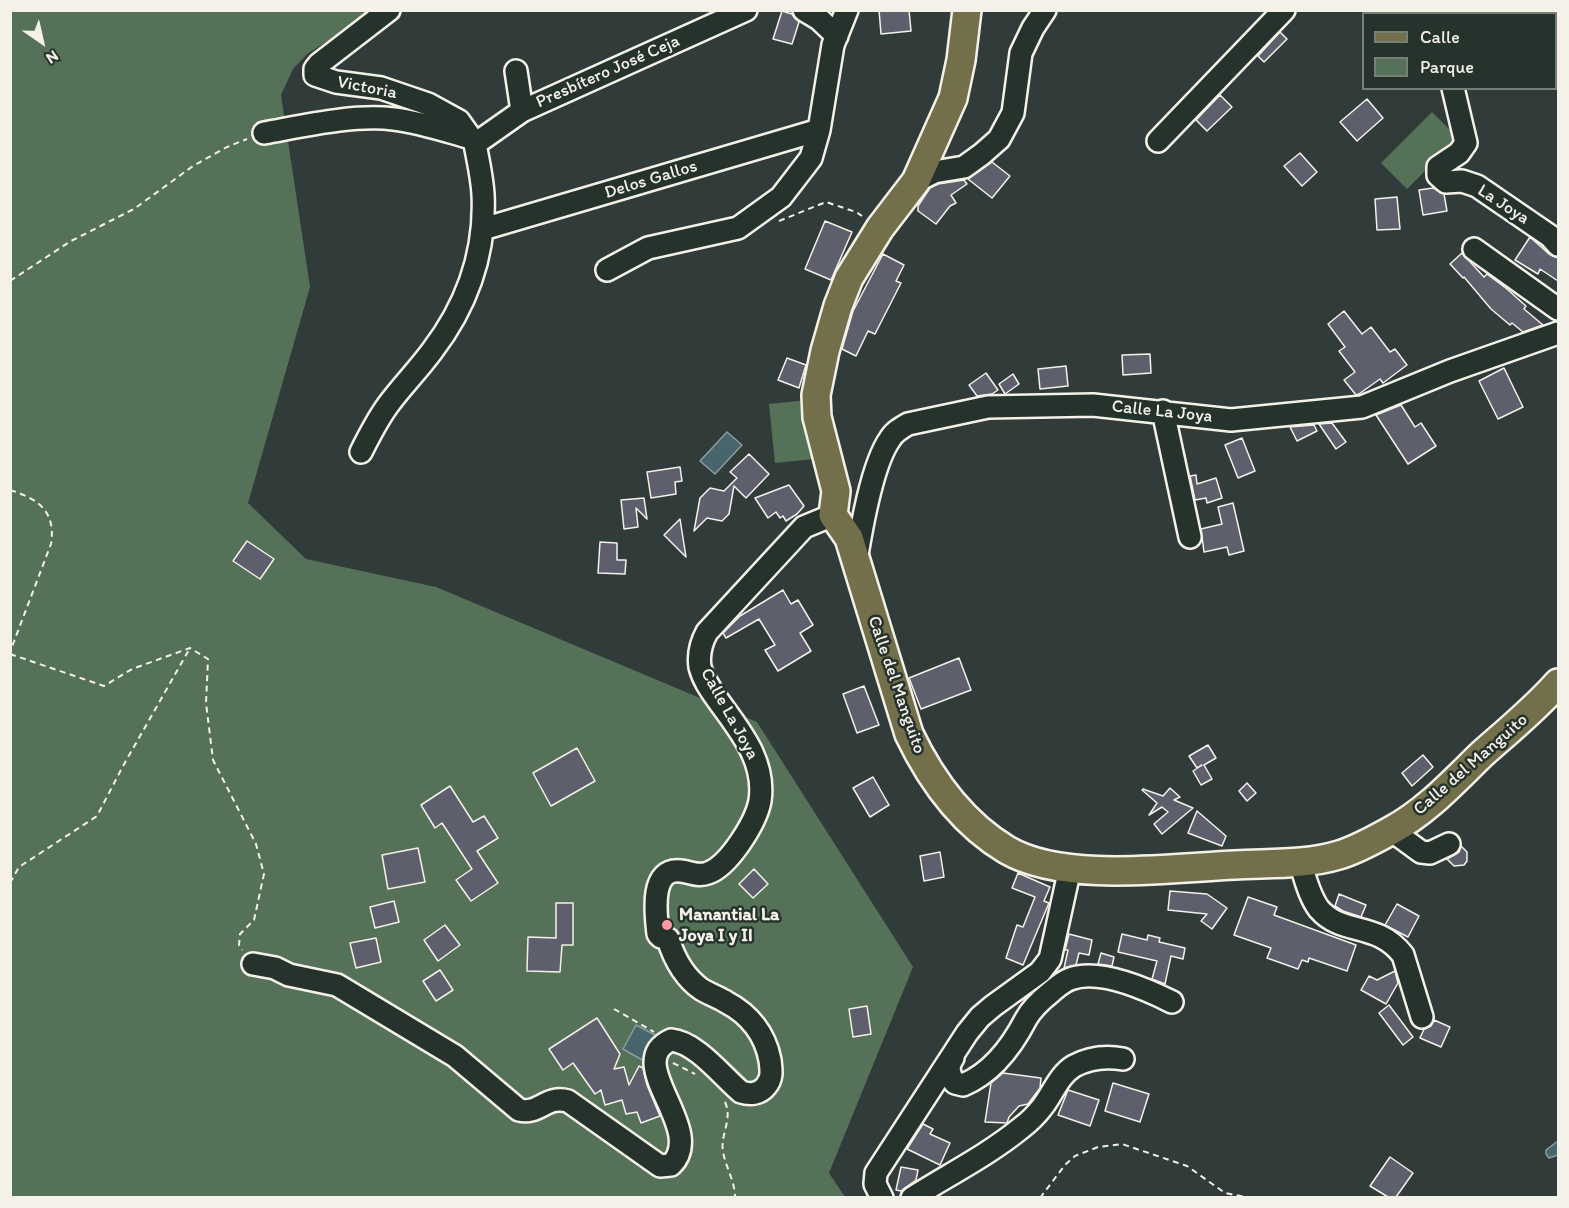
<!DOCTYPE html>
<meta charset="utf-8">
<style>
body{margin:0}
#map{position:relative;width:1569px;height:1208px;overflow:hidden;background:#313c3a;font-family:Itim,sans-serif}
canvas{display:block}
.frame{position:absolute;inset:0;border:12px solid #f4f1e8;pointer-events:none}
.legend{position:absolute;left:1362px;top:12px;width:195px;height:78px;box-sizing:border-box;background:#26332d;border:2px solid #787f78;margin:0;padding:8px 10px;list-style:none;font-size:18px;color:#f4f1e8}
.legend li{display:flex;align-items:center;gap:12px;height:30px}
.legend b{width:30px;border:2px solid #787f78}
.north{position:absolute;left:12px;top:12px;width:60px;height:60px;-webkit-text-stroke:4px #26332d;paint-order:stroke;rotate:146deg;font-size:16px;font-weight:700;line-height:24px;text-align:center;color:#f4f1e8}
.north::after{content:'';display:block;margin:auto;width:21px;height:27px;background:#f4f1e8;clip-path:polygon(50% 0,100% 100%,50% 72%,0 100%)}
</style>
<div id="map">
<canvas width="1569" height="1208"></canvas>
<div class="frame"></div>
<ul class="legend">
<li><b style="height:8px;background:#726f4a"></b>Calle</li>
<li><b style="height:16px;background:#557259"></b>Parque</li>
</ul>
<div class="north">N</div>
</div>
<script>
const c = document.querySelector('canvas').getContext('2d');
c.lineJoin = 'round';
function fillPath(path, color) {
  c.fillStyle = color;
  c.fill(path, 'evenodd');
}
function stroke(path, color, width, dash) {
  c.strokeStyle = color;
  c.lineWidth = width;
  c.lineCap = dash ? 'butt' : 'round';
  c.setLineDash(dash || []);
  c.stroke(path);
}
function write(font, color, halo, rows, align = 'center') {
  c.font = font + ' Itim,sans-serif';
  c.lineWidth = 5;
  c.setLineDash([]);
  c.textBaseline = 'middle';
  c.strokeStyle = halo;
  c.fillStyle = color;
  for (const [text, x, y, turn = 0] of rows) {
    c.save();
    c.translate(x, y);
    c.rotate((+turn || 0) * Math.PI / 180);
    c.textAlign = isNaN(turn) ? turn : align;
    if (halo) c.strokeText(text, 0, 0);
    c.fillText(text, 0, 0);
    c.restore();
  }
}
fillPath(new Path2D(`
 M10 11H375L307 54 293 69 281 95 310 287 248 503 306 559 436 587 757 722 913 967 829 1173 845 1197H11Z
 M1432 112 1458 138 1407 189 1381 163Z
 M808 400 814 459 775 463 769 404Z`), '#557259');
const water = new Path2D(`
 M727 432 742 445 715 474 700 461Z
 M636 1025 657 1036 644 1061 623 1049Z
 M1558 1141V1155L1549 1158 1546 1154V1150Z`);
fillPath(water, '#48656e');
stroke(water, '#8d9d9f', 1.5);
const building = new Path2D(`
 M879 10H909L911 31 881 34Z
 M782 11 792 14 799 22 792 44 773 39Z
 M1280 32 1287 39 1264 62 1258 56Z
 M1220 95 1232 107 1207 131 1196 120Z
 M1367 99 1383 118 1357 141 1340 122Z
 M1300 153 1317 172 1302 186 1284 166Z
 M992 162 1010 176 992 198 968 179Z
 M964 180 967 184 951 195 956 203 950 206 936 224 918 211V206L930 188 938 184Z
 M1433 188 1444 194 1447 211 1423 215 1419 190Z
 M1397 197 1400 229 1377 230 1375 199Z
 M825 221 852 232 831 280 805 269Z
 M1530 237 1549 254 1558 258V281L1540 269 1538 274 1515 260Z
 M1462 253 1484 277 1487 274 1507 289 1526 306 1524 309 1543 325 1523 332 1512 323 1510 325 1491 309 1464 277 1463 278 1450 264Z
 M883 254 904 265 896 281 901 283 875 334 868 331 856 356 842 349 853 311Z
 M1344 311 1362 334 1371 327 1390 352 1395 349 1407 365 1383 383 1380 379 1359 394 1356 395 1344 380 1355 372 1339 351 1345 347 1328 324Z
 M1150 354 1151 373 1123 375 1122 355Z
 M787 358 806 365 799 388 778 380Z
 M1066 366 1068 386 1040 389 1038 369Z
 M1504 368 1523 407 1498 419 1479 381Z
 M986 373 998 390 992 394 977 396 969 385Z
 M1013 374 1019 384 1005 394 999 384Z
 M1401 405 1415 427 1421 423 1436 446 1408 464 1376 415Z
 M1332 423 1346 442 1336 449 1319 424Z
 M1314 425 1317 431 1297 441 1290 427Z
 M1242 438 1255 471 1238 478 1225 445Z
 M749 454 769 474 746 498 734 486 729 514 722 521 707 518 694 531 700 498 710 488 724 491 737 478 730 472Z
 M680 467 682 481 675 482 676 494 651 498 647 472Z
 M1196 475 1197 484 1216 478 1222 498 1207 503 1206 498 1195 500 1190 476Z
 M789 485 804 506 797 514 786 521 783 516 780 518 776 512 768 518 755 498Z
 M644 498 647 519 636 508 638 527 624 529 621 500Z
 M1233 503 1244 551 1229 555 1227 547 1204 552 1201 529 1222 524 1218 507Z
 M680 519 686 557 664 535Z
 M247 541 274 559 260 579 233 561Z
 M600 542 617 543V560H626L625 574 598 573Z
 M783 590 791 604 798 600 813 625 800 633 811 651 778 671 765 650 775 645 759 619 726 638 723 633 740 616Z
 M959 658 971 690 921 709 909 678Z
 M864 686 879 725 857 733 843 694Z
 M1208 745 1216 758 1204 765 1212 779 1201 785 1193 771 1202 765 1197 768 1189 756Z
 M577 748 595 781 551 806 533 773Z
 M1423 755 1433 767 1412 786 1402 773Z
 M873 777 889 805 870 817 853 788Z
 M1247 783 1256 793 1247 801 1239 791Z
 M450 786 473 822 484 816 498 838 477 851 498 883 471 901 456 880 472 869 442 823 435 828 421 805Z
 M1170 788 1180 797 1174 800 1193 808 1162 834 1154 824 1168 812 1162 807 1149 815 1157 803 1142 790 1143 789 1163 796Z
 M1197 811 1226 836 1222 846 1188 833Z
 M1461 846 1467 852V861L1464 865 1454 866 1447 859 1459 852Z
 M418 848 425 882 388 889 382 855Z
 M940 852 944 877 924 881 920 856Z
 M754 869 768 884 753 898 739 884Z
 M1018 873 1050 887 1044 901 1049 903 1023 965 1006 958 1017 925 1023 927 1035 897 1012 888Z
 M1170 891 1207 894 1227 908 1212 929 1201 921 1207 914 1168 910Z
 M1339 894 1366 905 1361 917 1343 911 1335 906Z
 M1248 897 1277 907 1274 915 1356 945 1347 971 1309 958 1308 962 1302 960 1298 969 1267 958 1271 948 1234 935Z
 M394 901 399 922 375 928 370 907Z
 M556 903H573V945H562L560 972 527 971 528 937 556 938Z
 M1397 904 1419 916 1408 937 1385 925Z
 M445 925 460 945 438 961 424 940Z
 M1069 934 1092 940 1089 955 1079 953 1076 965 1064 968 1068 950H1065Z
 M1122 934 1147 940 1148 935 1160 938 1159 942 1185 948 1183 959 1171 956 1165 984 1152 979 1157 961 1118 952Z
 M376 938 381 962 356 968 350 943Z
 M1101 953 1114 957 1112 966 1098 964Z
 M440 970 453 990 436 1001 423 981Z
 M1395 971 1398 983 1386 1004 1361 990 1369 976 1377 980Z
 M1389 1005 1413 1037 1403 1045 1379 1013Z
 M867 1006 871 1034 853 1037 849 1009Z
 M597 1018 620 1054 614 1069 624 1067 629 1085 639 1066 643 1068 647 1085 660 1116 641 1123 637 1112 626 1114 622 1100 605 1105 601 1090 595 1094 573 1063 563 1070 549 1049Z
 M1434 1020 1450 1027 1441 1047 1420 1038 1424 1029 1431 1026Z
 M1003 1073 1041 1078 1040 1088 1028 1104 1019 1106 1009 1117 1007 1123 985 1122 991 1083Z
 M1113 1083 1149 1094 1140 1122 1105 1111Z
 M1068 1090 1099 1100 1090 1126 1058 1115Z
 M923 1124 933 1129 930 1134 950 1143 940 1165 907 1149Z
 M1390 1157 1413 1173 1396 1197H1388L1370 1186Z
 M901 1167 918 1170 916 1180 901 1191 896 1190Z`);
fillPath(building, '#5e5f6c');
stroke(building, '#f4f1e8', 1.5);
const minor = new Path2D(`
 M389 10 319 64 315 69V75L336 82 381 88 428 104 459 121 471 138
 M804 10 819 19 837 36
 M1537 14 1540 10
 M1556 54 1558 57
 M516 71 522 111
 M1453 88 1466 143 1459 153 1438 167V175L1446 182 1462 181 1477 186 1550 236 1558 245
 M264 133C303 126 354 114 394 119 420 122 446 131 471 138L473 141
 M1158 141 1284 10
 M475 144 522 111 746 10
 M916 181 934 172 964 167 982 154 999 139 1013 113 1021 53 1033 28 1045 10
 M483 229 819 130
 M1474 249 1558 309
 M607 270 648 248 738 228 781 197 811 158 819 130 833 45 847 10
 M1163 411 1190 537
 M361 452C369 436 377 420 388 405 402 386 418 370 432 351 467 305 486 253 483 194 482 177 478 160 475 144
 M856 561C861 530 872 464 890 439 894 432 901 428 908 424L988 407 1093 405 1231 420 1362 407 1450 371 1558 333
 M1391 830 1421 852 1430 853 1449 844
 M1300 862C1305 877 1309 896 1319 909 1342 936 1377 921 1403 955L1422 1017
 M253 964 275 968 289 975 337 985 455 1056 519 1110C539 1115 546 1095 568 1101L660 1166 671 1165C708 1129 621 1063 671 1040 696 1042 722 1076 741 1092 750 1095 760 1094 766 1086 773 1078 771 1069 770 1060 765 1034 749 1014 726 1002 718 997 709 994 701 989 684 977 674 958 668 939L661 937 658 934C656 915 649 867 681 871 691 872 698 877 708 873 729 866 756 822 760 801 766 760 739 730 717 699 710 689 703 679 700 667 698 654 701 643 707 632L804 527 833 515
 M953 1058C947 1066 948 1075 955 1083L963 1085C992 1073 1012 1046 1026 1019 1032 1008 1041 1000 1051 992 1057 987 1062 982 1070 979 1099 968 1146 989 1172 1002
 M882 1198 875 1184 876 1173 967 1033 980 1017 993 1006 1040 972 1050 959 1070 868
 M912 1198C948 1175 988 1155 1021 1128 1029 1122 1037 1114 1043 1106 1053 1093 1059 1075 1074 1066 1089 1058 1106 1056 1123 1059`);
const major = new Path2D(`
 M967 10 961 60 953 98 916 181 880 228 849 278 838 306 825 351 816 395 817 417 836 491 833 515 849 538 909 734C931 780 962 823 1007 850 1064 883 1170 868 1235 865 1269 863 1306 865 1339 855 1356 850 1376 839 1392 830 1427 811 1454 781 1482 754 1508 731 1535 709 1558 683`);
stroke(minor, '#f4f1e8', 26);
stroke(major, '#f4f1e8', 32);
stroke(new Path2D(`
 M779 221 826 202 856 212 862 216
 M10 281 71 241 134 209 193 166 227 147 247 139
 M10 490C39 499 56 512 51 544L10 652
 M10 654 104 686 132 669 190 648 208 659 206 703 213 760 256 844 264 874 254 920 240 934 239 945 242 950
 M10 883 19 867 97 816 123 766 190 648
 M614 1009 654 1032
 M673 1063 695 1074
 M725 1102C733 1119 720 1135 723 1152 726 1168 735 1181 735 1198
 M1040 1198 1065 1165 1075 1156 1098 1147 1122 1144 1187 1166 1225 1193 1251 1198`), '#f4f1e8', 2, [6, 4.5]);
stroke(minor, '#26332d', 21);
stroke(major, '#726f4a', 27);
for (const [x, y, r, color] of [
 [667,925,6,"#ff9aa2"]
]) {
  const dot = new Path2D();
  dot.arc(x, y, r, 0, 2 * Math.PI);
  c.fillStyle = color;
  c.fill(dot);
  stroke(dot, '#26332d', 2);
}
write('18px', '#f4f1e8', '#26332d', [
 ["Presbítero José Ceja",608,72,-24],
 ["Victoria",367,88,11],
 ["Delos Gallos",651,180,-17],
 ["La Joya",1503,205,33],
 ["Calle La Joya",1162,412,6],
 ["Calle del Manguito",896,685,71],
 ["Calle La Joya",729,714,61],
 ["Calle del Manguito",1471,765,-41]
]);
write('bold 18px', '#f4f1e8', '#26332d', [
 ["Manantial La",679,915],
 ["Joya I y II",679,936]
], 'left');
</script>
